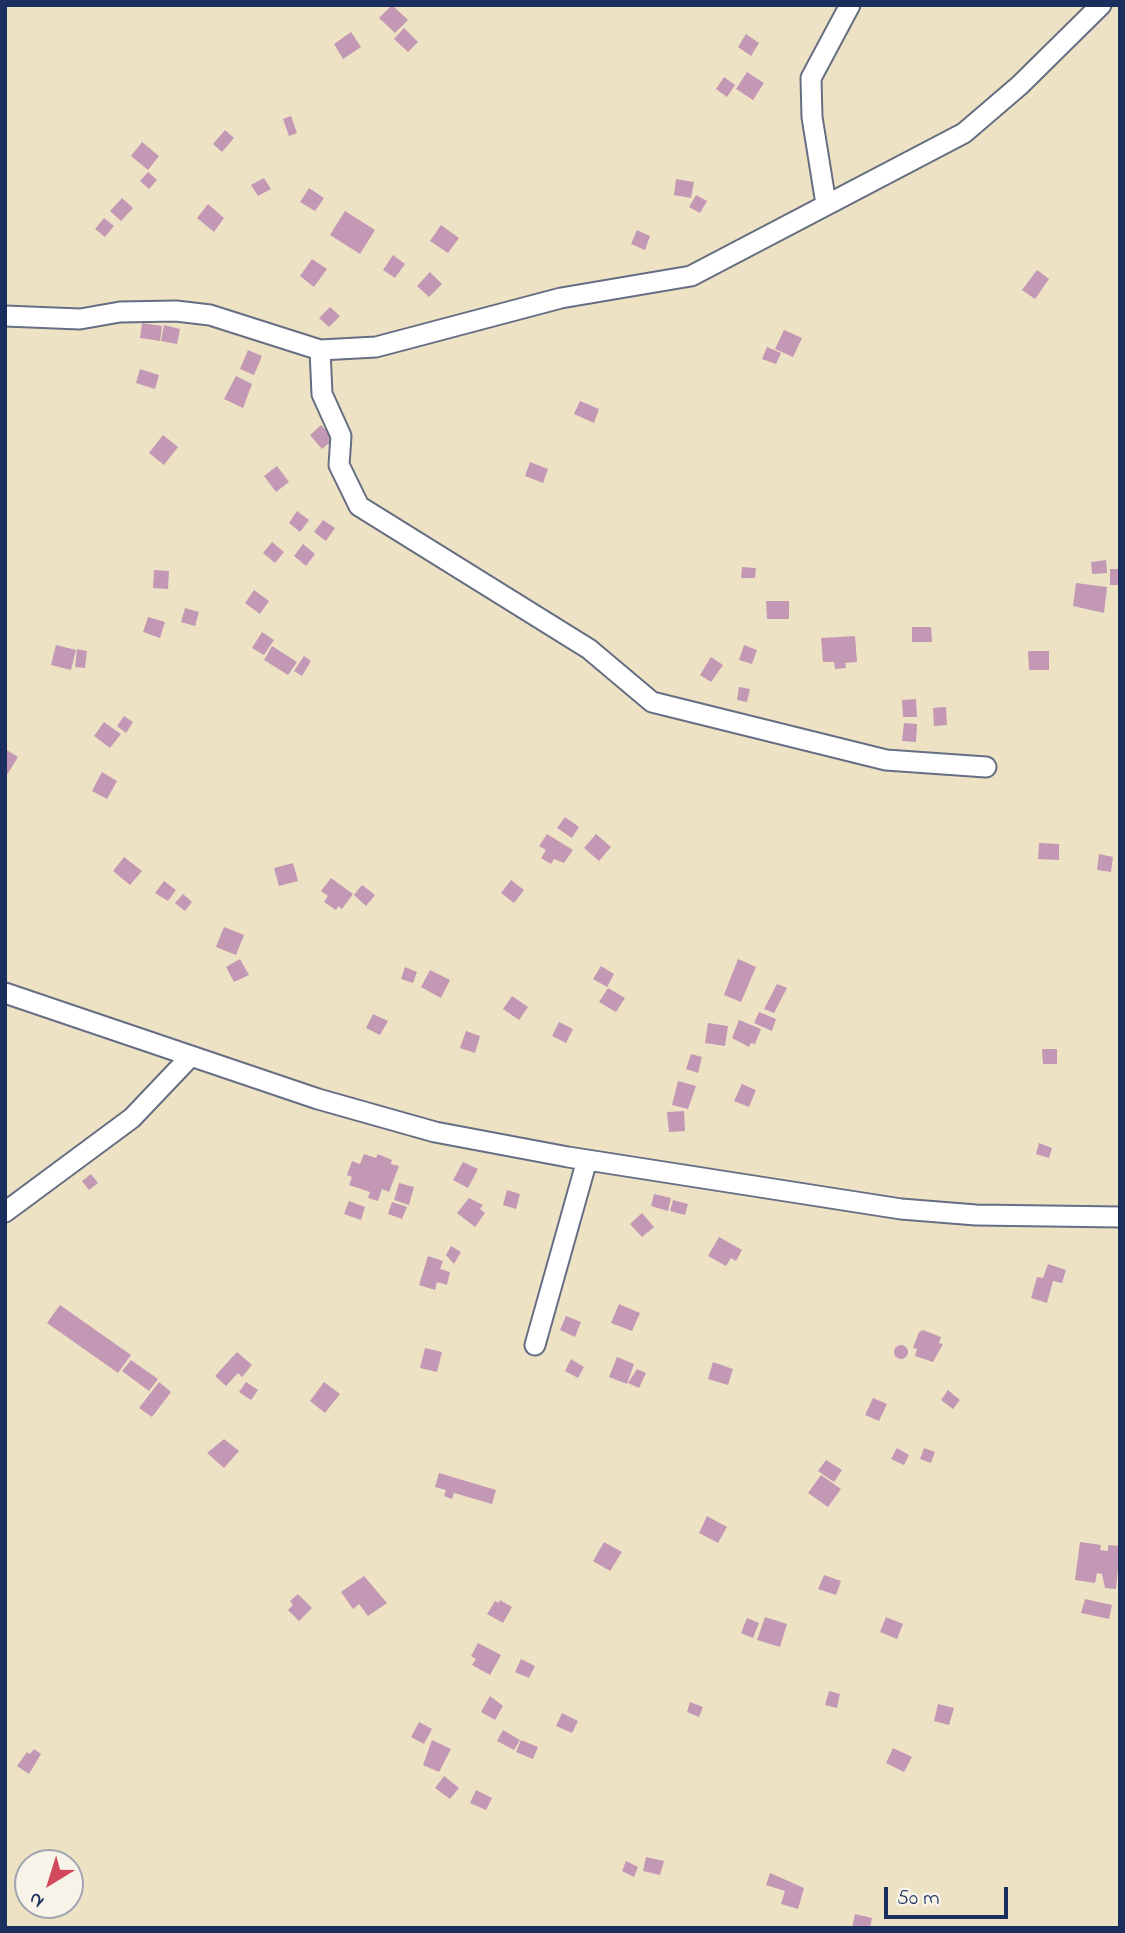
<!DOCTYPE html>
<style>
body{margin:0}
#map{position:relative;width:1125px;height:1933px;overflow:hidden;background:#eee2c4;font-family:"Indie Flower",sans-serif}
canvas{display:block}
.frame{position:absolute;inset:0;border:7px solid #1b2f5e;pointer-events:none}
.north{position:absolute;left:14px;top:1849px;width:70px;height:70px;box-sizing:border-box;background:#f7f3e8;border:2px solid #9fa5b1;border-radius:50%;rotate:218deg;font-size:19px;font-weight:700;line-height:28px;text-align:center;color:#1b2f5e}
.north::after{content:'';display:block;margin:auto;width:24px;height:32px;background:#d1495b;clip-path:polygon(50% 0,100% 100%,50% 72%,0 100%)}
.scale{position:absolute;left:884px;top:1887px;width:124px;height:32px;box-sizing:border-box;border:4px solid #1b2f5e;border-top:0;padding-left:9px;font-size:21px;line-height:24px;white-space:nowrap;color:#1b2f5e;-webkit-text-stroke:5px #f7f3e8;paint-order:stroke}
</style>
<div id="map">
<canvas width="1125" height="1933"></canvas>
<div class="frame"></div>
<div class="north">N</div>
<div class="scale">50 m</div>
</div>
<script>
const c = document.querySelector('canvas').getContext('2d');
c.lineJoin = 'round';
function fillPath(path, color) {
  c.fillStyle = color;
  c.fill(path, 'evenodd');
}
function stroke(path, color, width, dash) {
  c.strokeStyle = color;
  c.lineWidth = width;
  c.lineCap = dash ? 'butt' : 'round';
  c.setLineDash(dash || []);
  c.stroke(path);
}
fillPath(new Path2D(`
 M392 5 408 20 395 33 379 18Z
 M404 28 418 42 408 52 394 39Z
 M351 32 361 47 343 59 334 44Z
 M746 34 759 43 751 56 738 47Z
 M747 72 764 83 753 100 736 89Z
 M724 77 735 85 727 97 716 89Z
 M291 116 297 133 289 136 283 119Z
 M225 130 234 138 222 152 213 144Z
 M142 142 159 156 148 170 131 156Z
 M148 172 157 180 149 189 140 181Z
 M264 178 271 189 258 196 251 185Z
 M676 179 694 182 691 198 674 195Z
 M309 188 324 198 315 211 300 202Z
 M696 195 707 201 700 213 689 207Z
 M122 198 133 208 121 221 110 211Z
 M208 204 224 218 214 232 197 218Z
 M345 211 375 230 360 254 330 235Z
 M104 218 114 226 105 237 95 229Z
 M441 225 459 238 448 253 430 241Z
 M637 230 650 236 645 250 631 244Z
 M393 255 405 264 395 278 383 270Z
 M312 259 327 269 314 287 300 276Z
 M1037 270 1049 279 1035 299 1022 290Z
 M430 272 442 284 429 297 417 286Z
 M330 307 340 316 329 327 319 318Z
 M142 323 162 326 160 341 140 338Z
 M164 325 180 329 177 344 161 341Z
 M784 330 802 338 793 357 775 349Z
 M767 347 781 353 776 364 762 359Z
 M248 350 262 356 254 375 240 369Z
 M140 369 159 375 155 389 136 383Z
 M236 376 252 384 243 408 224 399Z
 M580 401 599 409 594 423 574 414Z
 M321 425 334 439 322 449 310 435Z
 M163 435 178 447 164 465 149 453Z
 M530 462 548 469 543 483 525 476Z
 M277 466 289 482 276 492 264 476Z
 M297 511 309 520 300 532 289 523Z
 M323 520 335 528 326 541 314 532Z
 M272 542 284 552 275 563 263 553Z
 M303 544 315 554 306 566 294 556Z
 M1106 560 1107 573 1092 574 1091 562Z
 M742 567 756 568 755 578H741Z
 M1110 569H1120V585H1110Z
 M154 570 169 571 168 589 153 588Z
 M1076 583 1107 587 1104 613 1073 606Z
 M254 590 269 601 260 614 245 603Z
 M766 601H789V619H767Z
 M185 608 199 612 195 626 181 622Z
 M148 617 165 622 160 638 143 632Z
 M912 627H931L932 642H912Z
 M262 632 274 640 264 655 252 648Z
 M855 636 857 662 845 663 846 668 835 669 834 662H823L821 638Z
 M56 645 76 650 71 670 51 665Z
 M744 645 757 650 752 664 739 660Z
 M272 646 297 662 288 675 264 660Z
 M77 649 87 651 85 668 75 667Z
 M1028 651H1049V670H1029Z
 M304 656 311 661 302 676 294 671Z
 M711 657 723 665 711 682 700 675Z
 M739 687 750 689 747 702 737 700Z
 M916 699 917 717H903L902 700Z
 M946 707 947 725 934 726 933 708Z
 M124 716 133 722 126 733 117 726Z
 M104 722 121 734 110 748 94 736Z
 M904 723 917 724 916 742 902 741Z
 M5 749 18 757 5 778Z
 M102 772 117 781 107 799 92 791Z
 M565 817 579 827 572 838 557 828Z
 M547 834 573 850 564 863 554 859 551 864 541 858 546 850 539 846Z
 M596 834 611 847 599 861 584 848Z
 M1039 843 1059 844V860L1038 859Z
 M1099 854 1113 857 1111 872 1097 870Z
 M124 857 142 871 130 885 113 871Z
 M293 863 298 881 279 886 274 868Z
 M331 878 353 894 342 909 338 906 336 910 324 902 328 896 321 891Z
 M511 880 524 890 514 903 501 893Z
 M164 881 176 890 168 901 155 893Z
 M362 885 375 895 366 906 354 895Z
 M183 894 192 902 185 911 175 903Z
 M224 927 244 935 236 955 216 947Z
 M240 959 249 975 234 982 226 967Z
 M738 959 756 967 741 1002 724 995Z
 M601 966 614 974 607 987 593 979Z
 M405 967 417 972 413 983 401 979Z
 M430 970 450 980 441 998 421 987Z
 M777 984 787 988 774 1013 764 1009Z
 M608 988 625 998 616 1012 599 1002Z
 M512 996 528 1007 519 1020 503 1009Z
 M759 1012 776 1019 772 1031 754 1023Z
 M373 1014 388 1021 380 1035 366 1028Z
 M739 1020 761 1029 755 1044 751 1043 749 1047 732 1038Z
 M559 1022 573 1029 566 1043 552 1036Z
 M708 1023 728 1026 725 1046 705 1043Z
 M466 1031 480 1036 475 1053 460 1048Z
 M1042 1049H1057V1064H1043Z
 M691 1054 702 1057 698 1073 686 1069Z
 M678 1081 696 1086 688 1109 672 1105Z
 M742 1084 756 1090 749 1107 734 1101Z
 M684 1111 685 1131 669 1132 667 1112Z
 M1039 1143 1052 1148 1049 1158 1036 1154Z
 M364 1154 376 1158 378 1154 392 1160 391 1164 399 1166 389 1192 382 1189 378 1201 368 1198 370 1192 349 1185 352 1177 347 1175 352 1161 360 1164Z
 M463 1162 478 1169 468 1188 453 1180Z
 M91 1174 98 1183 89 1190 82 1181Z
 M399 1183 414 1187 409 1205 394 1200Z
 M507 1190 520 1194 516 1209 503 1205Z
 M654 1194 671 1198 668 1211 651 1206Z
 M469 1198 483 1205 480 1209 485 1213 475 1227 457 1213Z
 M673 1200 688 1204 685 1215 670 1211Z
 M349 1201 365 1207 361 1220 344 1214Z
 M392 1202 407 1207 402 1219 388 1214Z
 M642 1213 654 1227 642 1237 630 1224Z
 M719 1237 742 1250 736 1261 731 1258 726 1266 708 1256Z
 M451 1246 461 1252 454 1264 446 1255Z
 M428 1256 443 1261 440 1269 450 1272 447 1285 437 1282 435 1290 419 1285Z
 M1048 1264 1066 1270 1062 1283 1053 1281 1047 1303 1031 1298 1037 1277 1043 1278Z
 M619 1304 640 1313 632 1331 611 1323Z
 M60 1305 131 1355 118 1373 47 1323Z
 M566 1316 581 1322 575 1337 560 1330Z
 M923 1330 941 1337 939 1343 943 1344 933 1362 915 1356 917 1349 913 1348 919 1332Z
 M894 1352a7 7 0 1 1 14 0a7 7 0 1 1-14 0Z
 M425 1348 442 1352 437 1372 420 1368Z
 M237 1352 252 1365 242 1377 238 1373 226 1386 215 1376Z
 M617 1357 634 1364 627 1384 609 1377Z
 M571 1359 584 1367 578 1378 565 1371Z
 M131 1360 158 1379 149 1391 122 1371Z
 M713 1362 733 1369 728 1385 708 1379Z
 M637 1369 646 1373 639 1388 628 1383Z
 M159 1382 171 1392 152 1417 139 1408Z
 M246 1382 258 1390 251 1400 239 1392Z
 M324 1382 340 1394 325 1413 310 1401Z
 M948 1390 960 1400 953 1409 941 1400Z
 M873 1398 887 1404 879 1421 865 1415Z
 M224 1439 239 1451 224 1468 207 1453Z
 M897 1448 909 1455 904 1465 891 1459Z
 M924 1448 935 1452 931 1463 920 1459Z
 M826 1460 842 1470 834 1482 818 1471Z
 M439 1473 496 1490 492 1504 454 1493 452 1499 444 1496 446 1490 435 1487Z
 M821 1475 841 1489 828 1507 808 1493Z
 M707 1516 727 1527 718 1543 699 1533Z
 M604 1542 622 1552 610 1571 593 1561Z
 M1080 1542 1101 1545 1100 1550 1108 1551V1545L1120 1546 1116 1589 1105 1588 1102 1574 1097 1573 1095 1583 1075 1580Z
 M824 1575 841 1581 836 1595 818 1589Z
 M364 1576 387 1603 368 1616 359 1604 353 1609 341 1592Z
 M298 1594 312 1608 299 1621 288 1610 293 1605 290 1601Z
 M1085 1599 1112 1605 1109 1619 1081 1613Z
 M500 1600 512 1607 503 1623 487 1614 495 1601 499 1603Z
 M765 1617 787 1624 780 1647 757 1640Z
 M886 1617 903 1624 897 1639 880 1632Z
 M747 1618 759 1623 753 1638 741 1633Z
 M478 1643 501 1655 490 1675 472 1665 476 1659 471 1656Z
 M521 1659 535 1666 529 1678 515 1672Z
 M829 1691 840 1694 837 1708 825 1705Z
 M490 1696 503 1706 495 1720 481 1712Z
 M690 1702 703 1707 699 1717 687 1712Z
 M938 1704 954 1708 949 1725 934 1721Z
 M562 1713 578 1721 572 1733 556 1726Z
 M419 1722 432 1729 424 1744 411 1737Z
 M503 1730 520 1740 514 1750 497 1741Z
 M432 1740 451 1749 439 1772 423 1765Z
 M521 1740 538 1747 533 1759 516 1752Z
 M893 1748 912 1757 904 1772 886 1763Z
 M34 1749 41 1754 29 1774 17 1766 27 1752 30 1754Z
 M444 1776 459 1788 450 1799 435 1788Z
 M476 1790 492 1798 486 1810 470 1803Z
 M646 1857 664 1861 660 1875 643 1871Z
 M626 1861 638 1867 634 1877 622 1871Z
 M770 1873 804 1888 798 1909 781 1904 785 1891 766 1885Z
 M855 1914 872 1918 870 1928H852Z`), '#c398b4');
const minor = new Path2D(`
 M826 204 812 117 811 78 850 5
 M5 316 80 319 120 312 176 311 210 315 320 350 376 347 561 298 691 276 964 133 1020 85 1101 5
 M320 350 322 394 341 436 339 465 359 506 589 649 652 702 886 760 986 767
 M5 993 318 1099 435 1132 568 1157 901 1209 976 1215 1120 1217
 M5 1212 132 1118 191 1056
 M535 1345 587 1160`);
stroke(minor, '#656e82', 23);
stroke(minor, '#fff', 19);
</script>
